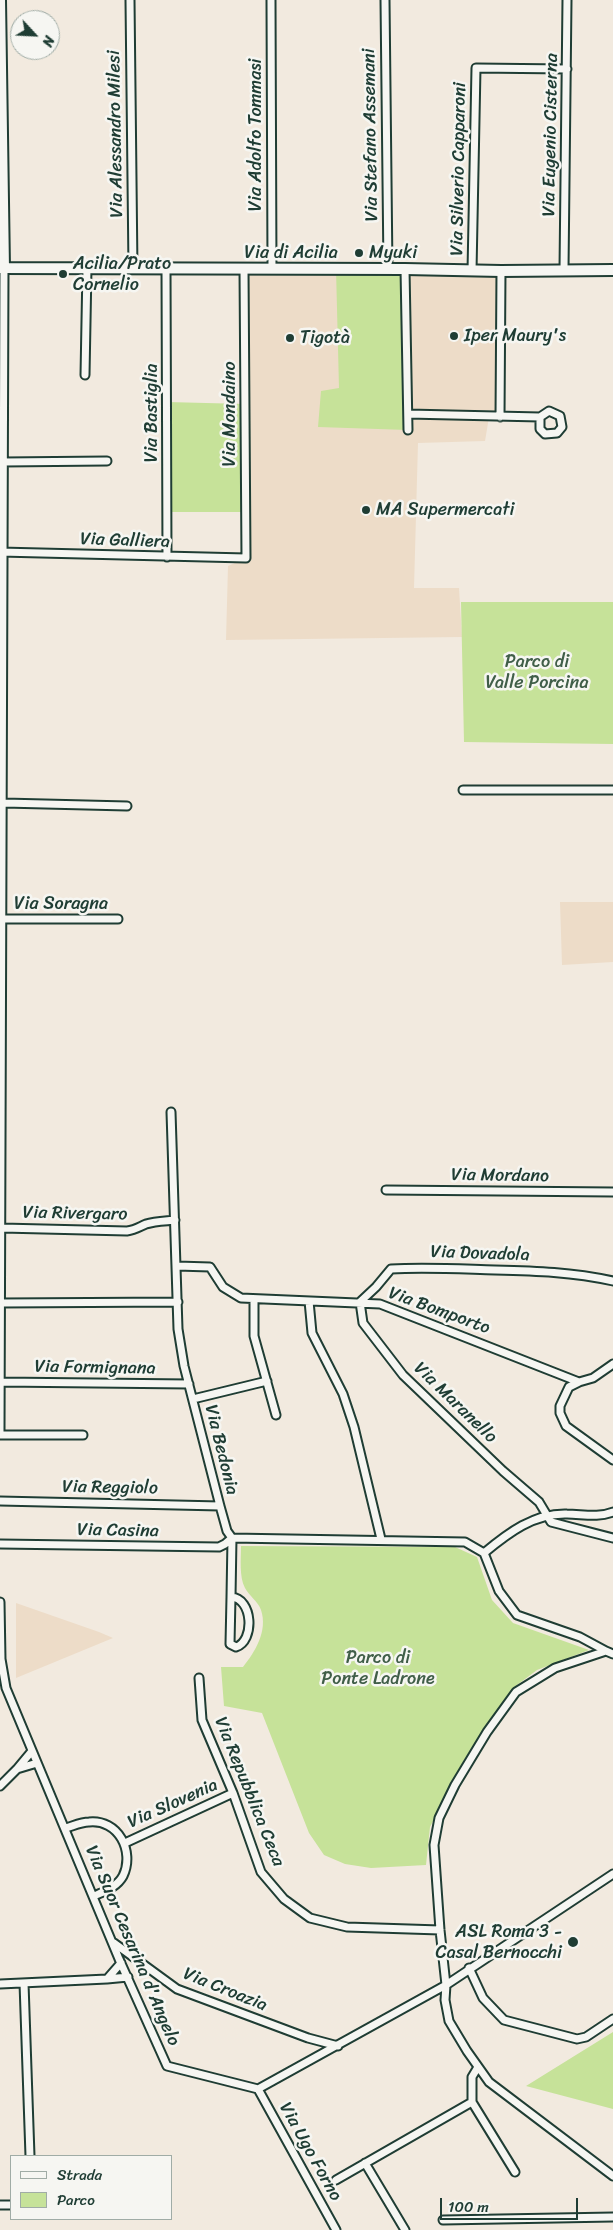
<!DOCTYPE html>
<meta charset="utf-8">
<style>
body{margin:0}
#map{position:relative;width:613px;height:2230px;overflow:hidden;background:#f2eadf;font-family:Sriracha,sans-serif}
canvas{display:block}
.legend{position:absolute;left:10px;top:2155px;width:162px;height:65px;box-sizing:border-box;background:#f6f6f2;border:1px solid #a0aca6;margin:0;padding:6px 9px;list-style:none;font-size:15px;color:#1f3d34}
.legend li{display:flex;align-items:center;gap:10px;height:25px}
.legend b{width:25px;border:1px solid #a0aca6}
.north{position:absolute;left:10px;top:10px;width:50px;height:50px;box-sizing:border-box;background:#f6f6f2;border:1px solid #a0aca6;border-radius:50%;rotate:115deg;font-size:14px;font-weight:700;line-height:20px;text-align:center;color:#1f3d34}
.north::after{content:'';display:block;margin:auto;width:18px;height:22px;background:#1f3d34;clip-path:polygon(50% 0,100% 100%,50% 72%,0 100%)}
.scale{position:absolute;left:440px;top:2198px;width:138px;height:22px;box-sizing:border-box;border:2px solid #1f3d34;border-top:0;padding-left:6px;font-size:15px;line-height:18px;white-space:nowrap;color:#1f3d34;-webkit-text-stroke:4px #f6f6f2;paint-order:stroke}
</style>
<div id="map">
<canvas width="613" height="2230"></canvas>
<ul class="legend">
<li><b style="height:6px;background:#f6f6f2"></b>Strada</li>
<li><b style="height:14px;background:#c6e299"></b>Parco</li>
</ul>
<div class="north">N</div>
<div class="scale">100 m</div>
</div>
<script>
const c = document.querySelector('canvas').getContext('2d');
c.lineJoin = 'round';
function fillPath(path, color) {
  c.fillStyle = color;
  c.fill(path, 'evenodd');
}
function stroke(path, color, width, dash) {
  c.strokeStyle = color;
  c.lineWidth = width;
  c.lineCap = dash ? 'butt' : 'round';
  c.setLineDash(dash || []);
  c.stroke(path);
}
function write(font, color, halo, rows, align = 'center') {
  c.font = font + ' Sriracha,sans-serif';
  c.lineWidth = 5;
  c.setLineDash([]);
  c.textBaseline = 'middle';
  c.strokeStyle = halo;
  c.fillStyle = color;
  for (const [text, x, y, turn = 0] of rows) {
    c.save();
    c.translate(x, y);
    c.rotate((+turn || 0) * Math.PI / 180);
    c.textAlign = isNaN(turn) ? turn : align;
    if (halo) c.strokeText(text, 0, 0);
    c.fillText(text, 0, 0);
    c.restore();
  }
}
fillPath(new Path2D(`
 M244 269 501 271 500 417H489L485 441 418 443 414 588H459L462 637 226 640 228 566 246 558Z
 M560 902H613V962L562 965Z
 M16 1603 99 1632 113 1638 16 1678Z`), '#eddcc8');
fillPath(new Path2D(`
 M405 267 408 430 318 427 321 391 339 388 336 269Z
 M167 402 245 404V512H167Z
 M461 602H613V744L464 742Z
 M241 1546 455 1547 477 1557 492 1600 513 1623 589 1650 537 1670 513 1688 464 1760 430 1827 426 1865 371 1868 345 1864 324 1855 309 1833 262 1713 224 1706 221 1667H243C255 1652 268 1631 261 1610 258 1601 249 1596 245 1588 239 1577 241 1558 241 1546Z
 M613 2032V2109L526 2086Z`), '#c6e299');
const street = new Path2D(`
 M130 0 133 269
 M271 0 272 269
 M385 0 388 269
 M166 269 167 557
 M405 269 408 430
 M564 269 567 0
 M472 271 476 68 567 69
 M85 375 87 268
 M408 414 540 417 549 411 560 416 562 427 557 433 545 434 540 429V417
 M500 417 501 271
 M3 462 107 461
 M0 552 246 558 244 269
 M463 790H613
 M4 803 127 806
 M3 919H118
 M171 1112 178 1329 184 1366 220 1506 227 1531 232 1538 465 1542 484 1553
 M386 1190 613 1192
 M2 1228 127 1231C135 1230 139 1227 146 1224 155 1221 166 1221 175 1220
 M177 1266 210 1267 223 1287 241 1298 380 1304 579 1382
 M613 1281C572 1272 536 1271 495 1270 460 1269 425 1267 391 1269L376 1287 360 1302 363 1323 403 1375 503 1471 539 1502 551 1522 613 1538
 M254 1299V1336L276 1415
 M309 1301 312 1333 343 1394 354 1427 381 1539
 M1 1303 178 1302
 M613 1364 593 1378 579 1382 569 1387 560 1406V1413L566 1426 613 1460
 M1 1382 189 1384
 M193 1399 267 1381
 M0 1433 4 268
 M0 1435H83
 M0 1501 220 1506
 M0 1544 219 1547 225 1544 232 1538
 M231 1597C253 1598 255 1641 236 1647L230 1644Z
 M231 1597 232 1538
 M0 1602 1 1659 6 1688 119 1959 167 2066 258 2089 446 1985 613 1874
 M606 1651 580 1637 517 1615 499 1591 484 1553C508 1533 534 1513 567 1514 582 1514 598 1518 613 1512
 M613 1654 606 1651 555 1668 516 1692 487 1732 455 1785 439 1818 434 1845 440 1930 446 1985 445 2000 449 2021 467 2051 489 2082 613 2176
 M199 1678 202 1720 233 1793 261 1872 284 1899 310 1918 347 1927 440 1930
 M32 1751 17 1769 37 1763
 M0 1786 17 1769
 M66 1828C73 1826 81 1822 89 1822 118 1819 135 1851 123 1876 117 1887 105 1891 94 1896
 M125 1843 233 1793
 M114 1943 177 1989 308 2038 338 2046
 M121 1963 107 1979 128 1977
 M469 1968 483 1998 504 2020 577 2039 586 2037 613 2019
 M24 1983 30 2156
 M0 1984 107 1979
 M258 2089 336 2230
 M472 2102 515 2172
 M365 2163 405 2230
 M336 2180 472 2102V2077L478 2067
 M0 2205H11
 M443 2220 613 2217`);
const secondary = new Path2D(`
 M0 0 4 268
 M0 268 405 269 501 271 613 270`);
stroke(street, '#1f3d34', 11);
stroke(secondary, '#1f3d34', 14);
stroke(street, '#f6f6f2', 7);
stroke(secondary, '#f6f6f2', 10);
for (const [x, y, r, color] of [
 [359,253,5,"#1f3d34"],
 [63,274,5,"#1f3d34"],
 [454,336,5,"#1f3d34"],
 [290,338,5,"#1f3d34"],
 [366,510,5,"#1f3d34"],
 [573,1942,6,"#1f3d34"]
]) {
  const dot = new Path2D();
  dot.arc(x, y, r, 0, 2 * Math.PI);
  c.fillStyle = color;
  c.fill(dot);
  stroke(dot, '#f6f6f2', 2);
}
write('18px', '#1f3d34', '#f6f6f2', [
 ["Via Alessandro Milesi",116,134,-91],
 ["Via Adolfo Tommasi",256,135,-90],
 ["Via Stefano Assemani",371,135,-91],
 ["Via Eugenio Cisterna",551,135,-89],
 ["Via Silverio Capparoni",459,169,-89],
 ["Via di Acilia",291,253],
 ["Via Bastiglia",152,413,-90],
 ["Via Mondaino",230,414,-90],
 ["Via Galliera",125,541,2],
 ["Via Soragna",61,904],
 ["Via Mordano",500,1176,1],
 ["Via Rivergaro",75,1214,1],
 ["Via Dovadola",480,1254,2],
 ["Via Bomporto",439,1311,20],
 ["Via Formignana",95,1368,1],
 ["Via Maranello",455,1403,44],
 ["Via Bedonia",221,1450,76],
 ["Via Reggiolo",110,1488,1],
 ["Via Casina",118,1531,1],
 ["Via Repubblica Ceca",249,1792,68],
 ["Via Slovenia",173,1804,-24],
 ["Via Suor Cesarina d'Angelo",132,1946,67],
 ["Via Croazia",225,1990,22],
 ["Via Ugo Forno",310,2152,61]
]);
write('18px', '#1f3d34', '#f6f6f2', [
 ["Myuki",369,253],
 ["Acilia/Prato",73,264],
 ["Cornelio",73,285],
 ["Iper Maury's",464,336],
 ["Tigotà",300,338],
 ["MA Supermercati",376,510],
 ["ASL Roma 3 -",562,1932,"right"],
 ["Casal Bernocchi",562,1953,"right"]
], 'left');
write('18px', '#405e48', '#f6f6f2', [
 ["Parco di",537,662],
 ["Valle Porcina",537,683],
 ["Parco di",378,1658],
 ["Ponte Ladrone",378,1679]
]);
</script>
